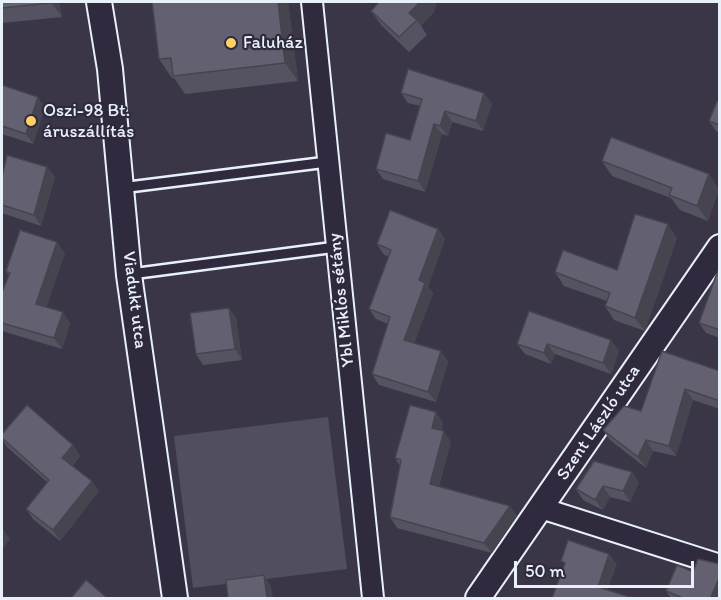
<!DOCTYPE html>
<meta charset="utf-8">
<style>
body{margin:0}
#map{position:relative;width:721px;height:600px;overflow:hidden;background:#3a3648;font-family:Itim,sans-serif}
canvas{display:block}
.frame{position:absolute;inset:0;border:3px solid #e8f1f8;pointer-events:none}
.scale{position:absolute;left:514px;top:561px;width:180px;height:27px;box-sizing:border-box;border:3px solid #e8f1f8;border-top:0;padding-left:8px;font-size:18px;line-height:21px;white-space:nowrap;color:#e8f1f8;-webkit-text-stroke:4px #2f2a3d;paint-order:stroke}
</style>
<div id="map">
<canvas width="721" height="600"></canvas>
<div class="frame"></div>
<div class="scale">50 m</div>
</div>
<script>
const c = document.querySelector('canvas').getContext('2d');
c.lineJoin = 'round';
function fillPath(path, color) {
  c.fillStyle = color;
  c.fill(path, 'evenodd');
}
function stroke(path, color, width, dash) {
  c.strokeStyle = color;
  c.lineWidth = width;
  c.lineCap = dash ? 'butt' : 'round';
  c.setLineDash(dash || []);
  c.stroke(path);
}
function write(font, color, halo, rows, align = 'center') {
  c.font = font + ' Itim,sans-serif';
  c.lineWidth = 4.5;
  c.setLineDash([]);
  c.textBaseline = 'middle';
  c.strokeStyle = halo;
  c.fillStyle = color;
  for (const [text, x, y, turn = 0] of rows) {
    c.save();
    c.translate(x, y);
    c.rotate((+turn || 0) * Math.PI / 180);
    c.textAlign = isNaN(turn) ? turn : align;
    if (halo) c.strokeText(text, 0, 0);
    c.fillText(text, 0, 0);
    c.restore();
  }
}
fillPath(new Path2D(`
 M328 417 347 569 193 588 174 436Z`), '#504e5f');
const service = new Path2D(`
 M121 188 327 162
 M131 274 336 247`);
const minor = new Path2D(`
 M312 2 373 598
 M541 508 720 565`);
const tertiary = new Path2D(`
 M99 2 110 69 129 275 175 598
 M478 598 720 247`);
stroke(service, '#e8f1f8', 14);
stroke(minor, '#e8f1f8', 24);
stroke(tertiary, '#e8f1f8', 28);
stroke(service, '#2f2a3d', 9);
stroke(minor, '#2f2a3d', 20);
stroke(tertiary, '#2f2a3d', 24);
fillPath(new Path2D(`
 M2 2H59L62 17 2 23Z
 M288 2 298 81 185 94 174 78H172L159 59Z
 M371 11 434 12 421 26 427 35 409 52 382 26Z
 M2 85 45 108 33 144 2 134Z
 M401 93 492 103 483 131 452 122 448 136 442 134 425 192 383 179 376 169 410 140 420 106 408 103Z
 M720 102V133L716 131 709 121Z
 M602 161 719 189 708 221 680 210 671 198 612 176Z
 M47 167 55 177 41 226 2 213V205Z
 M438 229 445 239 428 286 433 293 414 343 441 351 448 362 436 402 379 385 372 374 388 324 376 319 369 309 389 256 384 255 377 244Z
 M677 238 645 331 614 320 605 306 607 301 564 286 555 272 617 270Z
 M65 253 46 307 70 323 62 349 2 331V292L9 276 6 271Z
 M720 270V338L706 333 699 323Z
 M229 308 236 318 242 360 203 365 196 354Z
 M529 311 619 351 611 374 555 354 551 364 525 354 517 344Z
 M720 371V409L693 400 676 456 653 451 646 468 610 440 603 430Z
 M443 423 441 431 451 442 439 486 510 506 517 516 492 553 397 528 390 517 400 466 395 458Z
 M2 434 73 445 80 456 72 466 99 491 60 541 33 519 26 509 47 482 7 447 2 439Z
 M639 482 630 502 610 497 603 510 583 500 576 489Z
 M693 572 720 598H671L666 591Z`), '#555361');
fillPath(new Path2D(`
 M51 2H59L62 17 51 3Z
 M278 2H288L298 81 285 63Z
 M420 2H437L434 12 421 26 417 20 409 13Z
 M484 93 492 103 483 131 476 121Z
 M38 97 45 108 33 144 26 134Z
 M445 111 452 122 448 136 440 126Z
 M434 124 442 134 425 192 418 181Z
 M47 167 55 177 41 226 34 215Z
 M709 174 719 189 708 221 697 206Z
 M668 224 677 238 645 331 635 318Z
 M438 229 445 239 428 286 433 293 411 350 404 340 419 280Z
 M57 242 65 253 44 315 36 304Z
 M229 308 236 318 242 360 235 349Z
 M63 312 70 323 62 349 54 338Z
 M611 340 619 351 611 374 603 363Z
 M547 344 555 354 551 364 544 353Z
 M441 351 448 362 436 402 428 392Z
 M685 389 693 400 676 456 669 446Z
 M436 412 443 423 439 438 432 428Z
 M444 431 451 442 437 494 430 484Z
 M646 440 653 451 646 468 638 457Z
 M73 445 80 456 69 468 62 458Z
 M632 472 639 482 630 502 623 491Z
 M92 481 99 491 60 541 53 530Z
 M603 486 610 497 603 510 595 500Z
 M510 506 517 516 492 553 484 543Z
 M3 529 10 539 2 550V531Z
 M609 554 617 564 605 597 598 587Z
 M264 575 271 586 273 598H267Z
 M720 576V598H711V597Z`), '#45444f');
const building = new Path2D(`
 M2 2H51V3L2 8Z
 M152 2H278L285 63 173 76 171 58 159 59Z
 M379 2H420L409 13 417 20 399 37 371 11Z
 M408 69 484 93 476 121 445 111 440 126 434 124 418 181 376 169 386 133 410 140 422 99 401 93Z
 M2 85 38 97 26 134 2 126Z
 M717 101 720 102V125L709 121Z
 M611 137 709 174 697 206 669 195 672 188 602 161Z
 M7 155 47 167 34 215 2 205V177Z
 M390 210 438 229 419 280 425 283 404 340 441 351 428 392 372 374 390 317 369 309 391 250 377 244Z
 M635 214 668 224 635 318 605 306 610 293 555 272 563 250 617 270Z
 M20 230 57 242 36 304 63 312 54 338 2 323V292L10 273 6 271Z
 M720 270V330L699 323 717 273Z
 M229 308 235 349 196 354 190 313Z
 M529 311 611 340 603 363 547 344 544 353 517 344Z
 M662 351 720 371V401L685 389 669 446 646 440 638 457 603 430 624 406 641 411Z
 M27 405 73 445 62 458 92 481 53 530 26 509 49 480 2 438V434Z
 M410 405 436 412 432 428 444 431 430 484 510 506 484 543 390 517 401 460 395 458Z
 M594 461 632 472 623 491 603 486 595 500 576 489Z
 M568 540 609 554 598 587 633 598H552L565 563 561 561Z
 M698 559 720 564V576L711 597 713 598H683L666 591 677 565 693 572Z
 M264 575 267 598H228L226 580Z
 M86 580 106 597 105 598H71Z`);
fillPath(building, '#636171');
stroke(building, '#45444f', 1.5);
for (const [x, y, r, color] of [
 [231,43,6,"#ffd166"],
 [31,121,6,"#ffd166"]
]) {
  const dot = new Path2D();
  dot.arc(x, y, r, 0, 2 * Math.PI);
  c.fillStyle = color;
  c.fill(dot);
  stroke(dot, '#2f2a3d', 2);
}
write('18px', '#e8f1f8', '#2f2a3d', [
 ["Faluház",243,43],
 ["Oszi-98 Bt.",43,111],
 ["áruszállítás",43,132]
], 'left');
write('18px', '#e8f1f8', '#2f2a3d', [
 ["Viadukt utca",134,300,83],
 ["Ybl Miklós sétány",342,300,-96],
 ["Szent László utca",599,423,-56]
]);
</script>
